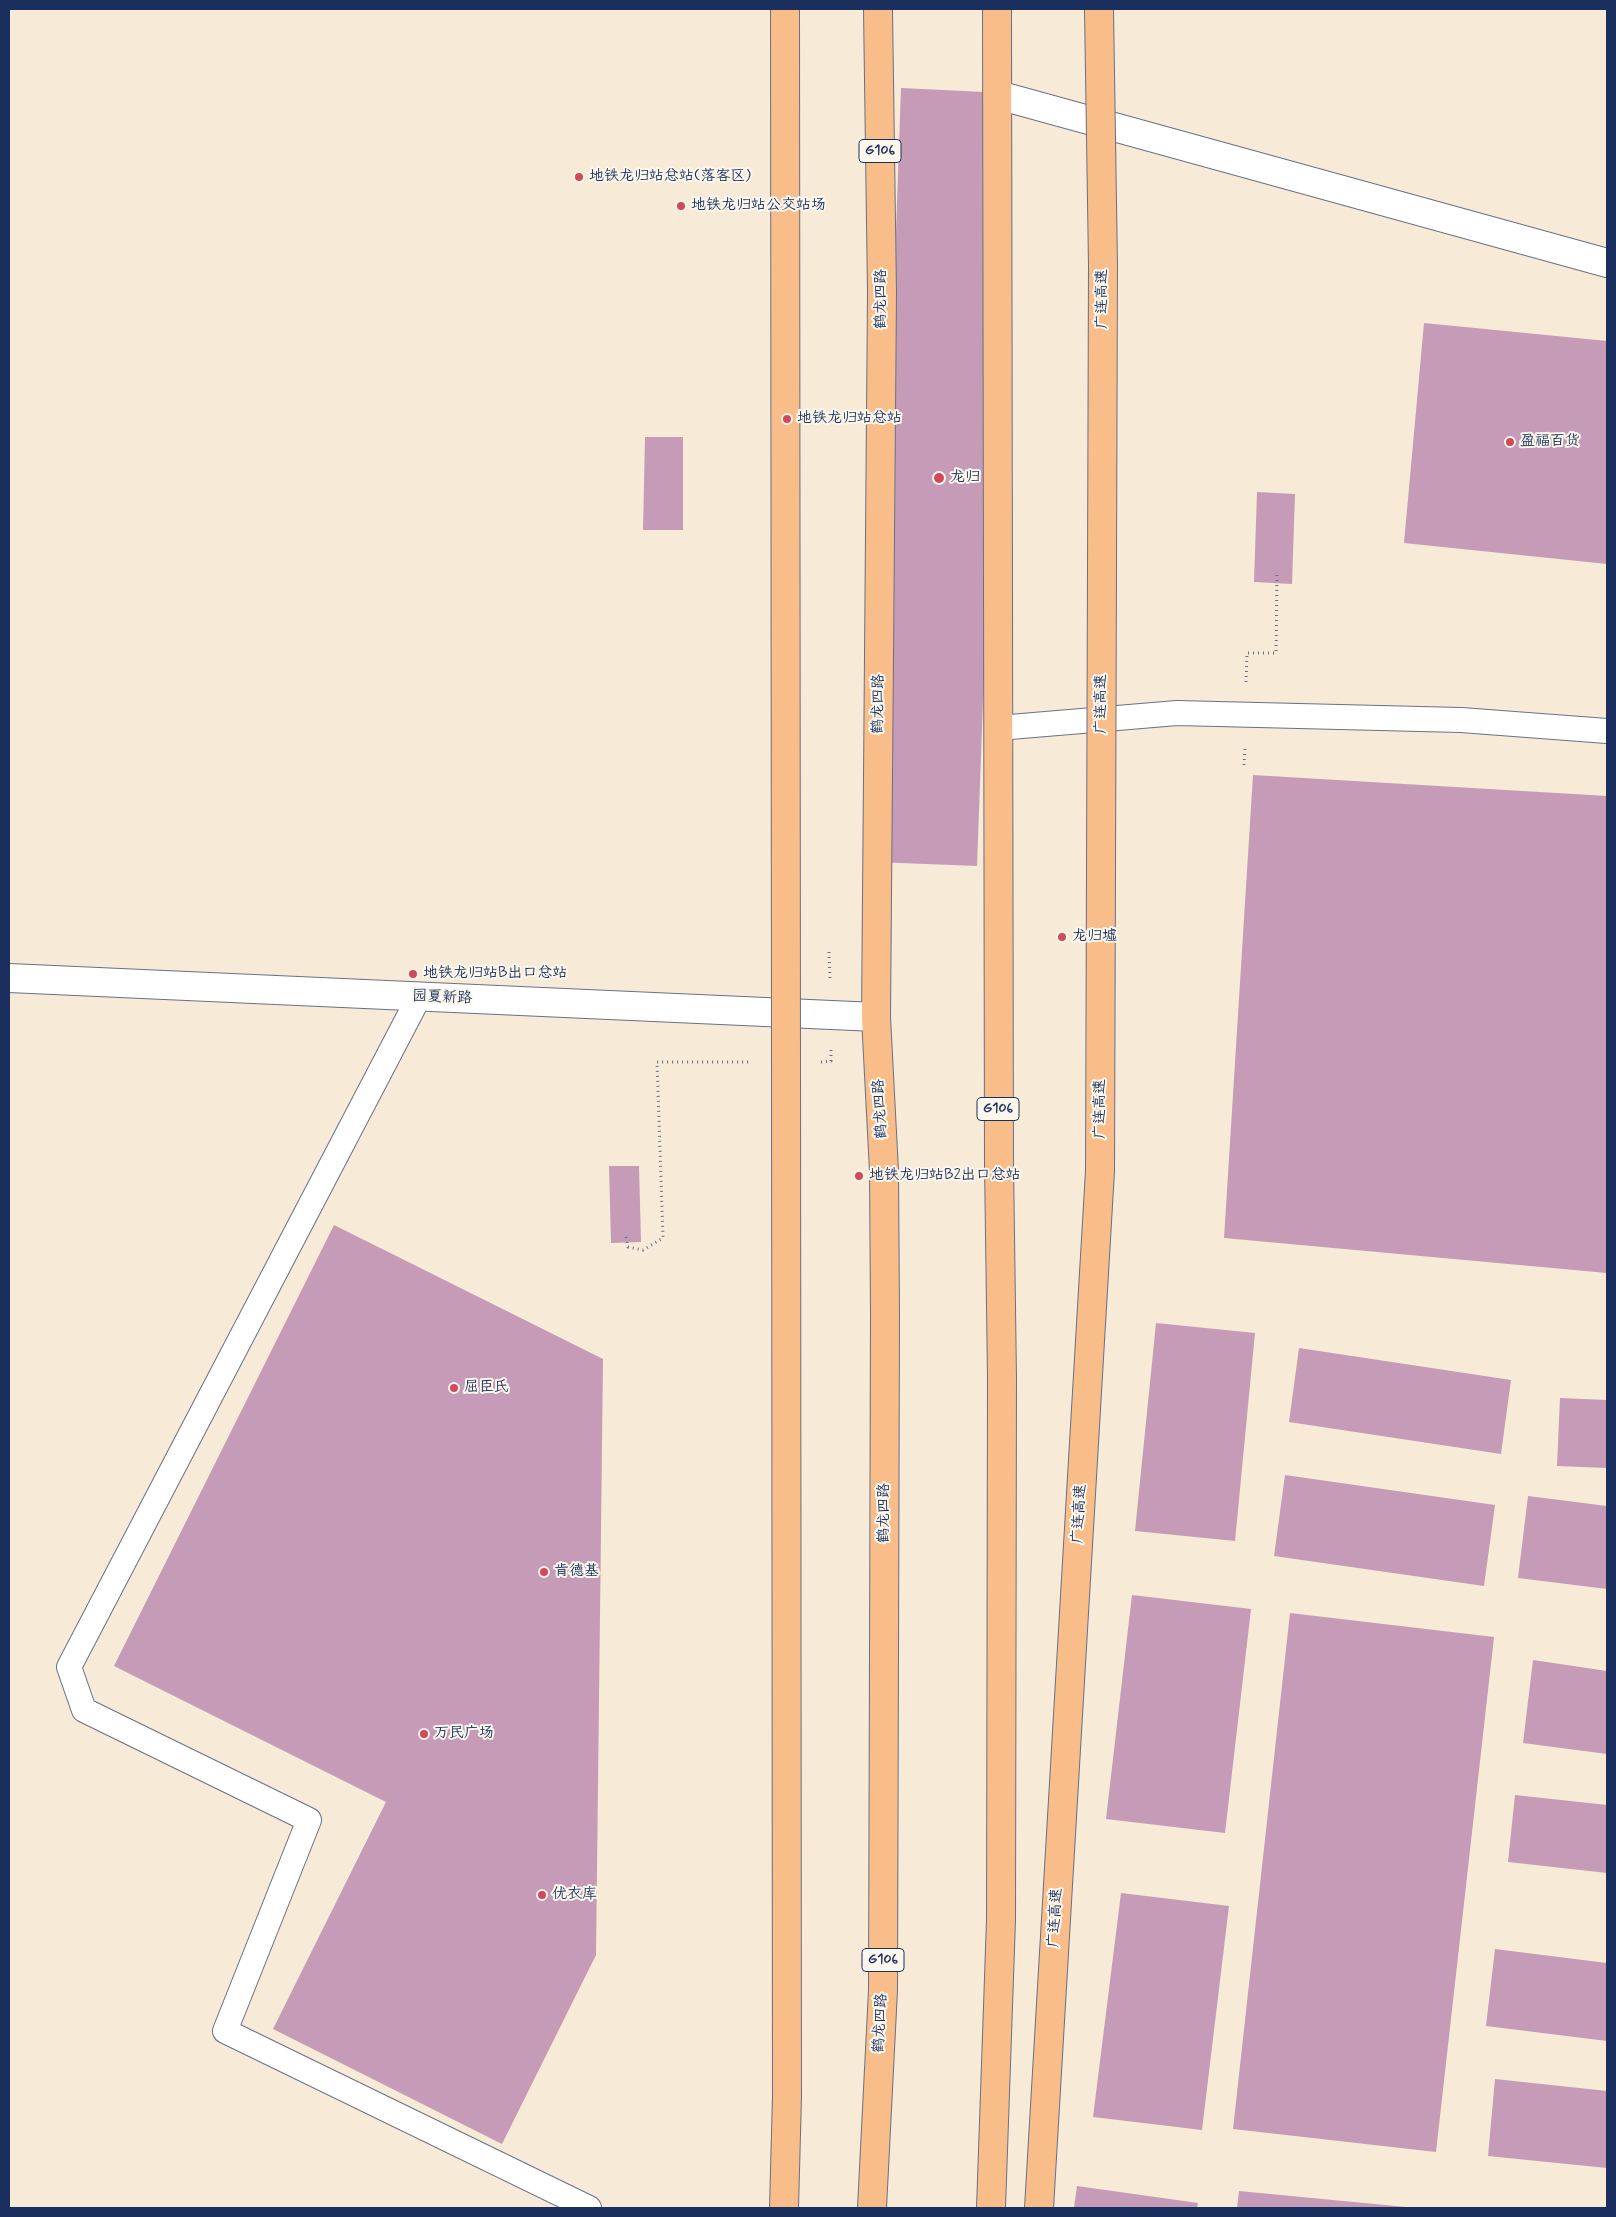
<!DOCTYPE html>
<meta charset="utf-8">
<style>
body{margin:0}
#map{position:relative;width:1616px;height:2217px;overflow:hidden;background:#f7ead6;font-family:Mynerve,sans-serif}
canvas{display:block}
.frame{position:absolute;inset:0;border:10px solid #1b2f5e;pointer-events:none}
</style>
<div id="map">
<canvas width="1616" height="2217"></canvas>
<div class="frame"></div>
</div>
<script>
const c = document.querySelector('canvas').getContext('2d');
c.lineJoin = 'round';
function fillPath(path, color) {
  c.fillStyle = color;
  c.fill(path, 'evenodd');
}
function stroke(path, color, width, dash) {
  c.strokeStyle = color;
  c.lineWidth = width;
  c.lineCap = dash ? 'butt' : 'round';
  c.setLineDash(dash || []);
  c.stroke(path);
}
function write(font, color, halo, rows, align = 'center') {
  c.font = font + ' Mynerve,"LXGW WenKai TC",sans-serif';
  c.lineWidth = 4;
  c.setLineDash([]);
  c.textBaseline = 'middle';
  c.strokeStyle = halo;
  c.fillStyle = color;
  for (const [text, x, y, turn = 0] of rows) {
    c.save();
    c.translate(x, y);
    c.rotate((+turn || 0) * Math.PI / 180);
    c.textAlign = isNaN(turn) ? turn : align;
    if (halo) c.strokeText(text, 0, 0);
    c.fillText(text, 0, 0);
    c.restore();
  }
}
fillPath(new Path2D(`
 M901 88 1005 93 977 866 874 862Z
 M1424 323 1607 341V564L1404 543Z
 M645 437H683V530H643Z
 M1257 492 1295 494 1292 584 1254 582Z
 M1253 775 1607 796V1273L1224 1238Z
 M609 1166H639L641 1242 611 1243Z
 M334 1225 603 1359 596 1955 502 2144 273 2029 386 1802 114 1666Z
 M1156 1323 1255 1333 1235 1541 1135 1531Z
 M1299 1348 1511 1380 1501 1454 1289 1422Z
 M1560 1398 1607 1400V1468L1557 1466Z
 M1285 1475 1495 1505 1484 1586 1274 1556Z
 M1528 1496 1607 1506V1589L1518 1578Z
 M1132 1595 1251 1609 1225 1833 1106 1819Z
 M1290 1613 1494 1637 1436 2152 1233 2129Z
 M1533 1660 1607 1671V1754L1523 1743Z
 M1515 1795 1607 1805V1873L1508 1862Z
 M1121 1893 1229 1906 1202 2130 1093 2117Z
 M1495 1949 1607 1963V2041L1486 2026Z
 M1495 2079 1607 2091V2168L1488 2156Z
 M1077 2186 1198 2203 1197 2208H1074Z
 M1239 2191 1406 2207 1405 2208H1237Z`), '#c69bb8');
const service = new Path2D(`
 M998 728 1177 713 1461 720 1607 731
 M419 997 69 1667 84 1710 309 1820 225 2031 589 2208`);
const minor = new Path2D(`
 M998 95 1607 263
 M9 978 876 1017`);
const trunk = new Path2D(`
 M872 2208 883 1990 885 1315 884 1171 876 1017 882 293 878 9
 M991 2208 1001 1920 1002 1378 999 1164 997 9`);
stroke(service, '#687088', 26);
stroke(minor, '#687088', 30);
stroke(trunk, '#687088', 30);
stroke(new Path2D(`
 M1246 682 1247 653H1276L1277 574
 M1244 765 1245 748
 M829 952 830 979
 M821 1062 831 1061V1050
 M626 1237 628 1247 643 1250 663 1238 657 1062H750`), '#687088', 3, [1, 4]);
stroke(service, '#fff', 24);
stroke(minor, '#fff', 28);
stroke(trunk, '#f8bd89', 28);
const motorwayBridge = new Path2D(`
 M784 2208 787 2096 785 9
 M1039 2208 1100 1171 1103 266 1099 9`);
stroke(motorwayBridge, '#687088', 30, []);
stroke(motorwayBridge, '#f8bd89', 28);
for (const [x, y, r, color] of [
 [579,177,5,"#d1495b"],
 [681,206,5,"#d1495b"],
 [787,419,5,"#d1495b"],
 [1510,442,5,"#d1495b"],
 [939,478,6,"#d1495b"],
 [1062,937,5,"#d1495b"],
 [413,974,5,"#d1495b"],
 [859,1176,5,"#d1495b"],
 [454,1388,5,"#d1495b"],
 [544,1572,5,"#d1495b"],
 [424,1734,5,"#d1495b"],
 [542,1895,5,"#d1495b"]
]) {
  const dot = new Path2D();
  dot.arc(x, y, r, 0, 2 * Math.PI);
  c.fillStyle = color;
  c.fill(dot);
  stroke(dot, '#fbf7ec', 2);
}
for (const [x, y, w] of [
 [880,151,42],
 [998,1109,42],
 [883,1960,42]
]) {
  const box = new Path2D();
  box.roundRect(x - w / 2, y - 11.5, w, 23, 4);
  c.fillStyle = '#fbf7ec';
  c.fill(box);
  stroke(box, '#1b2f5e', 1);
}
write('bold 14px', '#1b2f5e', null, [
 ["G106",880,151],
 ["G106",998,1109],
 ["G106",883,1960]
]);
write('15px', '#1b2f5e', '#fbf7ec', [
 ["地铁龙归站总站(落客区)",589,177],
 ["地铁龙归站公交站场",691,206],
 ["地铁龙归站总站",797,419],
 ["盈福百货",1520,442],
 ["龙归",950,478],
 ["龙归墟",1072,937],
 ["地铁龙归站B出口总站",423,974],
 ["地铁龙归站B2出口总站",869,1176],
 ["屈臣氏",464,1388],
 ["肯德基",554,1572],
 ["万民广场",434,1734],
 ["优衣库",552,1895]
], 'left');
write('15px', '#1b2f5e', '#fbf7ec', [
 ["鹤龙四路",882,299,-90],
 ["广连高速",1103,299,-90],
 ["鹤龙四路",879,704,-89],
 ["广连高速",1102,704,-90],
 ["园夏新路",442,998,2],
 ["鹤龙四路",881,1109,-93],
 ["广连高速",1101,1109,-90],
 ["鹤龙四路",885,1513,-90],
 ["广连高速",1080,1514,-87],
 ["广连高速",1056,1918,-87],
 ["鹤龙四路",881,2023,-87]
]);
</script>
